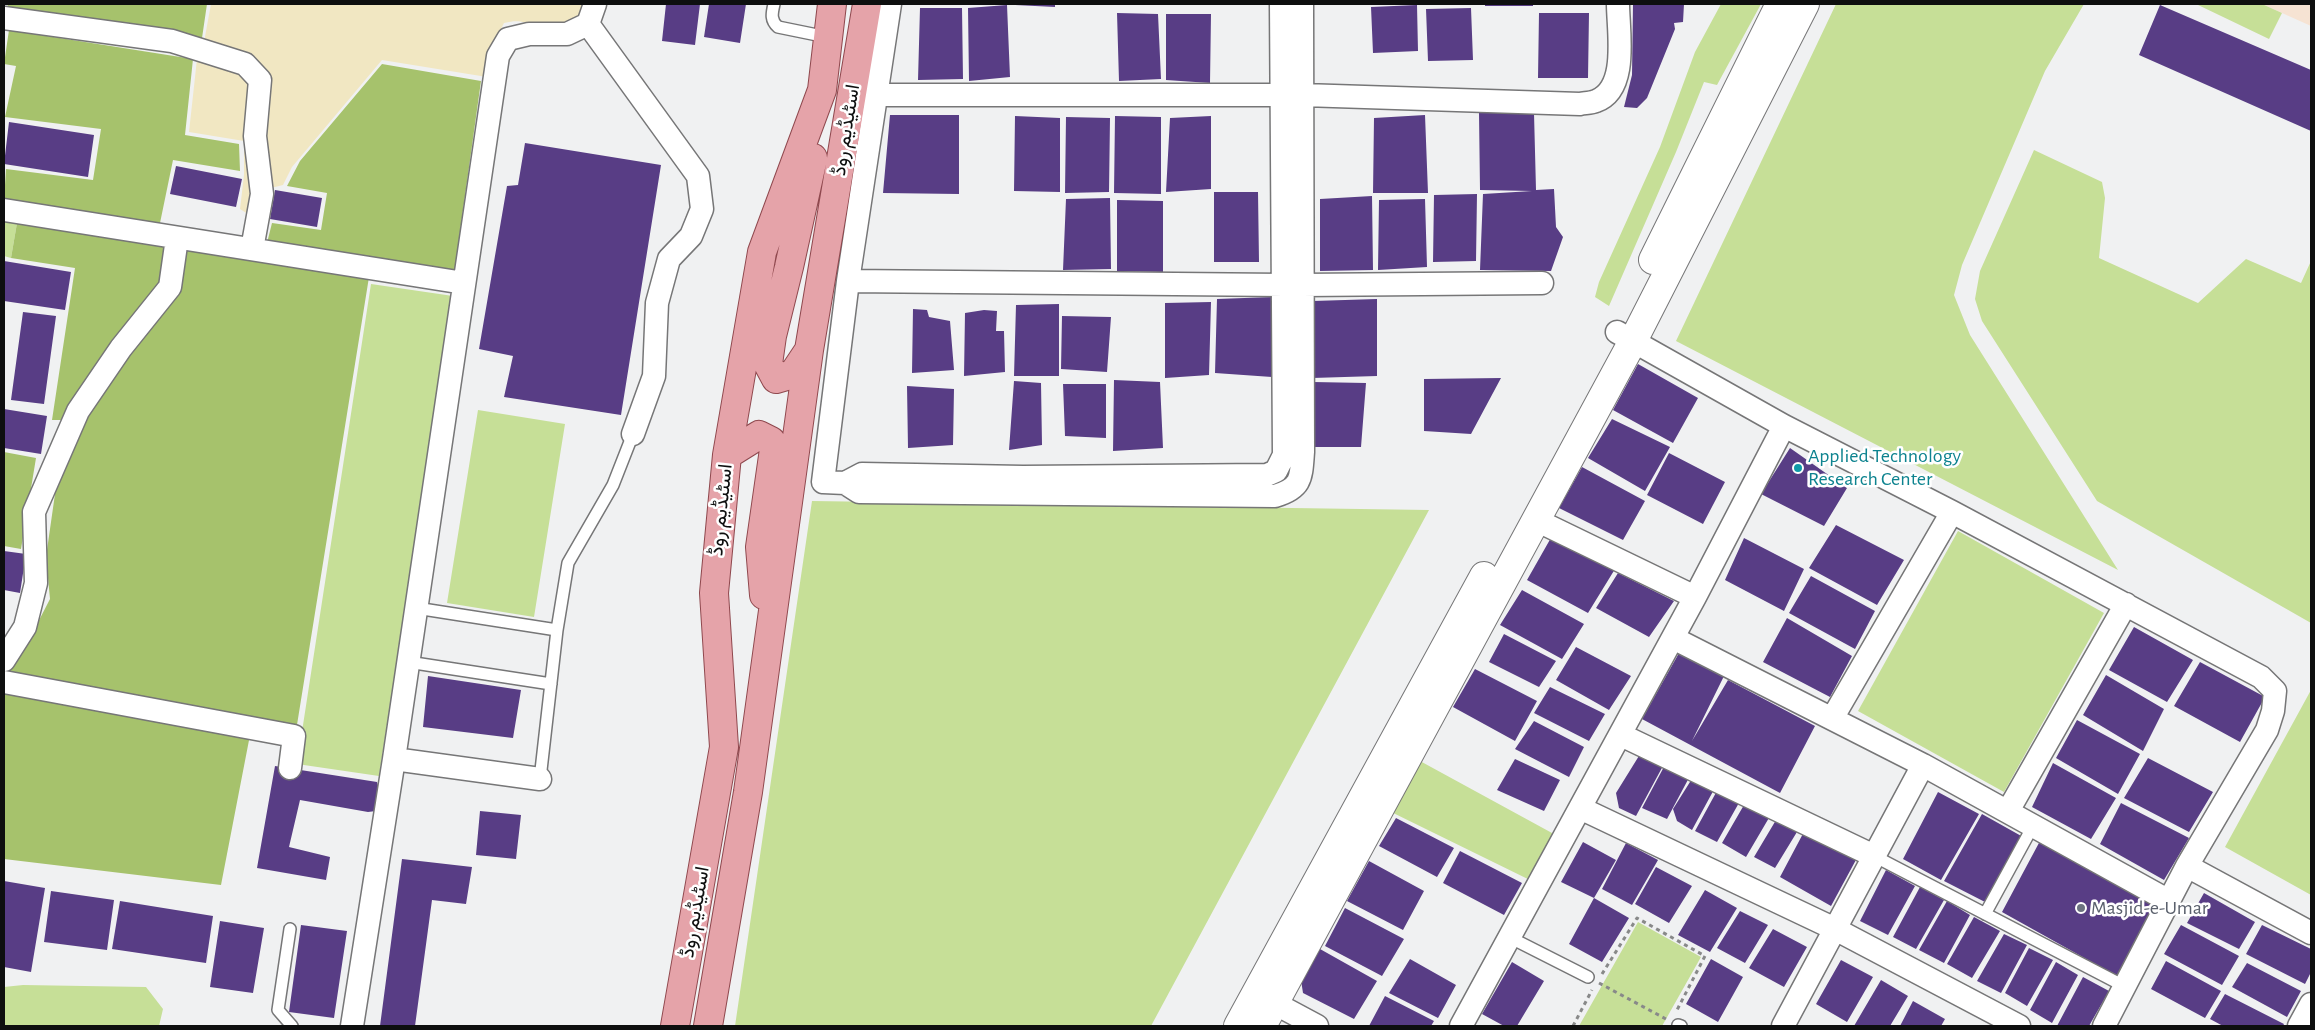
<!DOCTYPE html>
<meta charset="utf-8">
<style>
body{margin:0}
#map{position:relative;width:2315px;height:1030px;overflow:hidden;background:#f0f1f2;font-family:"Alegreya Sans",sans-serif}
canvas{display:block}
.frame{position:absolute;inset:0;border:5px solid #0e0f0f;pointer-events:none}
</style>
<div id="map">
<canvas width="2315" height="1030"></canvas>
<div class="frame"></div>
</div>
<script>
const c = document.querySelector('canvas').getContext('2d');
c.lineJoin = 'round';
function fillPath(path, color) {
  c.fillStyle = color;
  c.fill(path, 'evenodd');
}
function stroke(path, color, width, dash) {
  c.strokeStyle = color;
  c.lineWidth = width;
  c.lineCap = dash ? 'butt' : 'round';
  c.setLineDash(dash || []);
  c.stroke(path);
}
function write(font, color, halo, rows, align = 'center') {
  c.font = font + ' "Alegreya Sans",Vazirmatn,sans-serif';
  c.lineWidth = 5;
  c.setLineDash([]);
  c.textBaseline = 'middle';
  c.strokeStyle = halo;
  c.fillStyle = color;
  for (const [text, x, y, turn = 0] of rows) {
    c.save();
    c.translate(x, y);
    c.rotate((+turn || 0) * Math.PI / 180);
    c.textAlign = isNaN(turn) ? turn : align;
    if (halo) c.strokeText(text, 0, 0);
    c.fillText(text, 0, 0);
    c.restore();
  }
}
fillPath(new Path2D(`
 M2262 4H2311V26L2282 13Z`), '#f6e3d3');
fillPath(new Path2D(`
 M1721 4H1761L1717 85 1704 82 1676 152 1609 306 1595 297 1599 282 1660 147 1695 52Z
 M1836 4H2084L2045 71 1962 265 1954 295 1970 335 2118 570 1676 341Z
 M2196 4H2262L2282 13 2269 39Z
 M2034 150 2102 182 2105 198 2099 258 2198 303 2246 259 2301 283 2311 261V623L2097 501 1982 321 1975 299 1980 271Z
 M4 222 17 223 11 258 4 256Z
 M371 284 453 296 379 776 297 764Z
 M478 410 565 424 534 617 447 603Z
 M812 501 1429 510 1151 1026H735Z
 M1958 531 2104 613 2004 792 1858 711Z
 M2311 690V895L2225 847Z
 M1409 755 1563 839 1538 884 1381 807Z
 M1638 922 1701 957 1666 1019 1662 1026H1579Z
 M23 985 146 987 163 1009 159 1026H4V987Z`), '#c6df97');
fillPath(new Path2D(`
 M8 4H207L202 38 7 10Z
 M9 30 193 59 185 135 239 144 240 171 173 160 160 223 4 201 6 169 93 180 101 129 5 117 16 66 4 64Z
 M382 64 481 81 454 275 267 243 272 223 321 230 327 193 287 186 300 161Z
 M17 223 166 246 160 290 68 420H52L75 268 11 258Z
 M187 249 369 277 296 731 4 678V670L34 630 50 599 46 557 56 487 93 395 151 324 174 301 182 285Z
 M4 452 36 458 21 549 4 546Z
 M4 689 250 735 221 885 4 859Z`), '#a6c26c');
fillPath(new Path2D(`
 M211 4H586L580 19C565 25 552 25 536 24 522 23 520 19 504 23L494 43 487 77 382 60 292 167 283 185 271 188 251 216 240 209 244 175V141L189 132 197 59 204 42Z`), '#f1e7c2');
fillPath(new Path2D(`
 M666 4H700L695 45 662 41Z
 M709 4H746L740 43 704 37Z
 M1015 4H1055V7L1015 5Z
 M1485 4H1533V6H1485Z
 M1633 4H1684L1683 22 1674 23 1675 29 1647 98 1637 108 1624 107 1632 75Z
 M1007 5 1010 77 969 81 968 8Z
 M1417 5 1418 51 1373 53 1371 7Z
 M2160 5 2311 70V131L2139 55Z
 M920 8H962L963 79 918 80Z
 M1471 8 1473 60 1428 61 1426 9Z
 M1117 13 1158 14 1161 79 1119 81Z
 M1539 13H1589L1588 78H1538Z
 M1166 14H1211L1210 83 1166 80Z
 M1479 113H1534L1536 190 1554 189 1556 227 1563 237 1551 271 1480 270 1483 194 1532 191 1480 190Z
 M890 115H959V194L883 193Z
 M1425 115 1428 193H1373L1374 118Z
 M1015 116 1060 118V192L1014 191Z
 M1115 116 1161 117V194L1114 193Z
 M1211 116V189L1166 192 1170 118Z
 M1066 117 1110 118 1109 192 1065 193Z
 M9 122 94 135 88 177 4 164Z
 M525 143 661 165 621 415 504 397 513 356 479 349 507 186 518 185Z
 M176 166 242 179 236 207 170 194Z
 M275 190 322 198 317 227 270 219Z
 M1214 192H1258L1259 262H1214Z
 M1477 194 1476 261 1433 262 1434 195Z
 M1372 196 1373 270 1320 271V199Z
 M1110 198 1111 269 1063 270 1066 199Z
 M1425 199 1427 267 1378 270 1379 200Z
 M1117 200 1163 201V272L1117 271Z
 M4 261 71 272 65 310 4 301Z
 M1272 297V377L1215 373 1217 299Z
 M1377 299V376L1312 378 1313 301Z
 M1211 302 1209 375 1165 378V303Z
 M1059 304V376H1014L1016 305Z
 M913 309 927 310 929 317 950 321 954 370 912 373Z
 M984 310 997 311 996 331H1004L1005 372 964 376 965 313Z
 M23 312 56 316 44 404 11 400Z
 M1062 316 1111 317 1107 372 1061 369Z
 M1638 364 1698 398 1673 443 1613 410Z
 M1501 378 1471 434 1424 431V379Z
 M1114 380 1160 382 1163 448 1113 451Z
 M1014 381 1041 383 1042 445 1009 450Z
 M1313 382 1366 383 1361 447H1308Z
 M1063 384H1106V438L1065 436Z
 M907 386 954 389 953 445 908 448Z
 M4 409 47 416 41 454 4 448Z
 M1612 419 1670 447 1645 491 1588 458Z
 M1790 448 1847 488 1824 526 1761 494Z
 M1669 453 1725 482 1703 524 1647 495Z
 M1582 467 1645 501 1623 540 1559 508Z
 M1836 525 1904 560 1877 605 1809 568Z
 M1552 536 1615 569 1588 613 1527 580Z
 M1744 538 1804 569 1784 611 1725 580Z
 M4 551 26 554 20 593 4 590Z
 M1618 573 1674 601 1649 637 1596 608Z
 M1811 576 1875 611 1855 649 1789 613Z
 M1522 590 1584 624 1562 659 1500 625Z
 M1787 618 1852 656 1830 697 1763 662Z
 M2134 627 2193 660 2167 702 2109 670Z
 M1504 634 1556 661 1539 687 1489 662Z
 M1576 647 1631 676 1609 710 1556 680Z
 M1679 653 1724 676 1692 741 1728 680 1815 726 1780 793 1642 719Z
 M2200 662 2265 697 2240 742 2174 706Z
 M1475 669 1537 701 1515 741 1453 707Z
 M2106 675 2164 709 2143 751 2083 715Z
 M428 676 521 690 513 738 423 727Z
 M1550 687 1605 714 1589 741 1534 713Z
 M2077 720 2140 754 2118 794 2056 758Z
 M1534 721 1584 747 1569 777 1515 749Z
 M1642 751 1664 764 1636 816 1619 808 1616 793Z
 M2148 758 2213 792 2189 832 2124 798Z
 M1515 759 1560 780 1544 811 1497 790Z
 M1666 763 1691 774 1667 819 1642 808Z
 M2053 763 2116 798 2091 839 2032 807Z
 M275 766 377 782 379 789 376 811 368 812 300 800 289 847 330 857 326 880 257 868Z
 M1695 774 1717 784 1692 830 1677 821 1673 809Z
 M1718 789 1740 801 1717 842 1695 831Z
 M1938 792 1979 814 1941 880 1903 859Z
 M1748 798 1773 811 1746 857 1722 843Z
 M2121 803 2189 838 2164 880 2100 844Z
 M480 811 521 815 516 859 476 855Z
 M1982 814 2023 837 1985 902 1944 881Z
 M1779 815 1800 827 1775 868 1754 857Z
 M1396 818 1454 848 1437 877 1379 846Z
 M1806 828 1857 858 1831 906 1780 877Z
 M2040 841 2160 904 2122 979 2002 912Z
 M1583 842 1616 860 1594 898 1561 882Z
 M1626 843 1658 860 1632 905 1602 889Z
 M1460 851 1522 883 1504 915 1443 883Z
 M402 859 472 867 466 904 432 900 415 1026H380Z
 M1369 861 1424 891 1403 930 1347 901Z
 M1656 867 1692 886 1669 923 1635 904Z
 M1886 870 1915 886 1888 935 1860 921Z
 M4 881 45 888 31 972 4 967Z
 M1920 887 1944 900 1916 949 1893 937Z
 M1705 890 1737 908 1710 952 1678 935Z
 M51 891 114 900 107 950 44 942Z
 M2204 893 2255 922 2239 949 2187 923Z
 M1594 898 1629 918 1602 962 1569 944Z
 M120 901 213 916 206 963 112 949Z
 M1947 901 1970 915 1944 963 1919 950Z
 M1345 908 1404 939 1382 976 1325 946Z
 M1740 911 1768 925 1745 963 1717 948Z
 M1974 917 2000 931 1972 978 1947 964Z
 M220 921 264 928 253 993 210 987Z
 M301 925 347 931 334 1018 289 1012Z
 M2181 925 2239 956 2222 985 2164 954Z
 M2262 925 2311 949V972L2305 984 2246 954Z
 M1773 929 1807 947 1784 987 1749 968Z
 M2004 934 2027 945 2001 993 1977 981Z
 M2029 948 2053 960 2027 1006 2005 993Z
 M1320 949 1377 981 1354 1019 1303 993 1301 980Z
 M1410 959 1456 985 1438 1018 1389 993Z
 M1711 959 1743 977 1718 1022 1686 1004Z
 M1841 960 1873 977 1847 1022 1816 1004Z
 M2166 961 2221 991 2205 1018 2151 989Z
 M1512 962 1544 981 1517 1026H1504L1482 1014Z
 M2056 962 2078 975 2052 1023 2030 1010Z
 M2247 963 2301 991 2287 1017 2232 987Z
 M2083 977 2109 991 2089 1026H2057Z
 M1881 980 1908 996 1890 1026H1854Z
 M2225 994 2284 1024 2283 1026H2223L2210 1019Z
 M1385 996 1434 1021 1431 1026H1369Z
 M1913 1001 1945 1019 1941 1026H1900Z`), '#583d85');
const service = new Path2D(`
 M774 4C772 13 770 20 778 27L827 37
 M416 608 557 630
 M408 662 551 684
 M540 779 557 630 568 563 613 485 633 434
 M1874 856 2124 986
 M1985 914 2033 826
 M290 929 278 1010 292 1026
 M1509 937 1588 977
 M1678 1025 1681 1026`);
const minor = new Path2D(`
 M890 4 848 281 823 482 845 483 862 474 1023 477 1267 475 1276 471 1284 455 1281 4
 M4 18 172 41 245 64 260 80 255 136 262 194 252 249
 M588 24 698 176 702 209 691 236 669 259 657 303 654 376 633 434
 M876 95H1303L1580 104C1585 103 1591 103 1596 101 1629 89 1618 31 1618 4
 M4 210 464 283
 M848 281 1284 285
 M1302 285 1542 283
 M1617 332 1784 426 1952 512 2261 677 2275 691 2273 711 2267 730 2187 866 2104 1026
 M845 483 859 492 1275 496C1302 488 1301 478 1303 452L1302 4
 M1536 520 1695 597
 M1673 638 1923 765 2169 901
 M4 660 25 627 36 583 34 512 78 411 121 348 170 287 177 238
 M4 682 294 736 290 768
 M1833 717 1952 512
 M1621 735 1874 856
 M394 759 540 779
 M1580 808 1835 929 2019 1026
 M2008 811 2126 604
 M2187 866 2311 933
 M1261 996 1317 1026
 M352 1026 394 759 498 56 508 39 529 34H567L588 24 595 4
 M1461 1026 1695 597 1784 426
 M1783 1026 1923 765
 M2299 1026 2311 1004`);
const tertiary = new Path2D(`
 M1653 260 1780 4
 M1238 1026 1484 576
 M1262 1026 1633 341 1805 4`);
const primary = new Path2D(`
 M809 350 793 374 776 379 768 364 772 336 789 267 813 158
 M727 455 759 435 771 441 774 449 760 547 764 595
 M675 1026 724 747 714 593 727 455 762 252 822 90 832 4
 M708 1026 748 792 809 350 867 4`);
stroke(service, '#767677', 14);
stroke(minor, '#767677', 25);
stroke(tertiary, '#767677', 30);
stroke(primary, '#8f484e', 30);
stroke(new Path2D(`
 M1602 974 1637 918 1705 956 1677 1010
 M1599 983 1666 1019
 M1573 1026 1592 990`), '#888989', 3, [4, 4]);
stroke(service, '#fff', 11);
stroke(minor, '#fff', 22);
stroke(tertiary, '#fff', 28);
stroke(primary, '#e5a3a9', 28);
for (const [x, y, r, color] of [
 [1798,468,5,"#0f9aa8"],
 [2081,908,5,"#6b7280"]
]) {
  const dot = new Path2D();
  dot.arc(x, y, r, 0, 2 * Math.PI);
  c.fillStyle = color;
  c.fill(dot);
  stroke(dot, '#fff', 2);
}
write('20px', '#0e0f0f', '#fff', [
 ["اسٹیڈیم روڈ",846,130,-81],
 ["اسٹیڈیم روڈ",721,510,-84],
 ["اسٹیڈیم روڈ",695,912,-80]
]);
write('20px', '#0d838f', '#fff', [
 ["Applied Technology",1808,456],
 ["Research Center",1808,479]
], 'left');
write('20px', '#5b616d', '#fff', [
 ["Masjid-e-Umar",2091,908]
], 'left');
</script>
